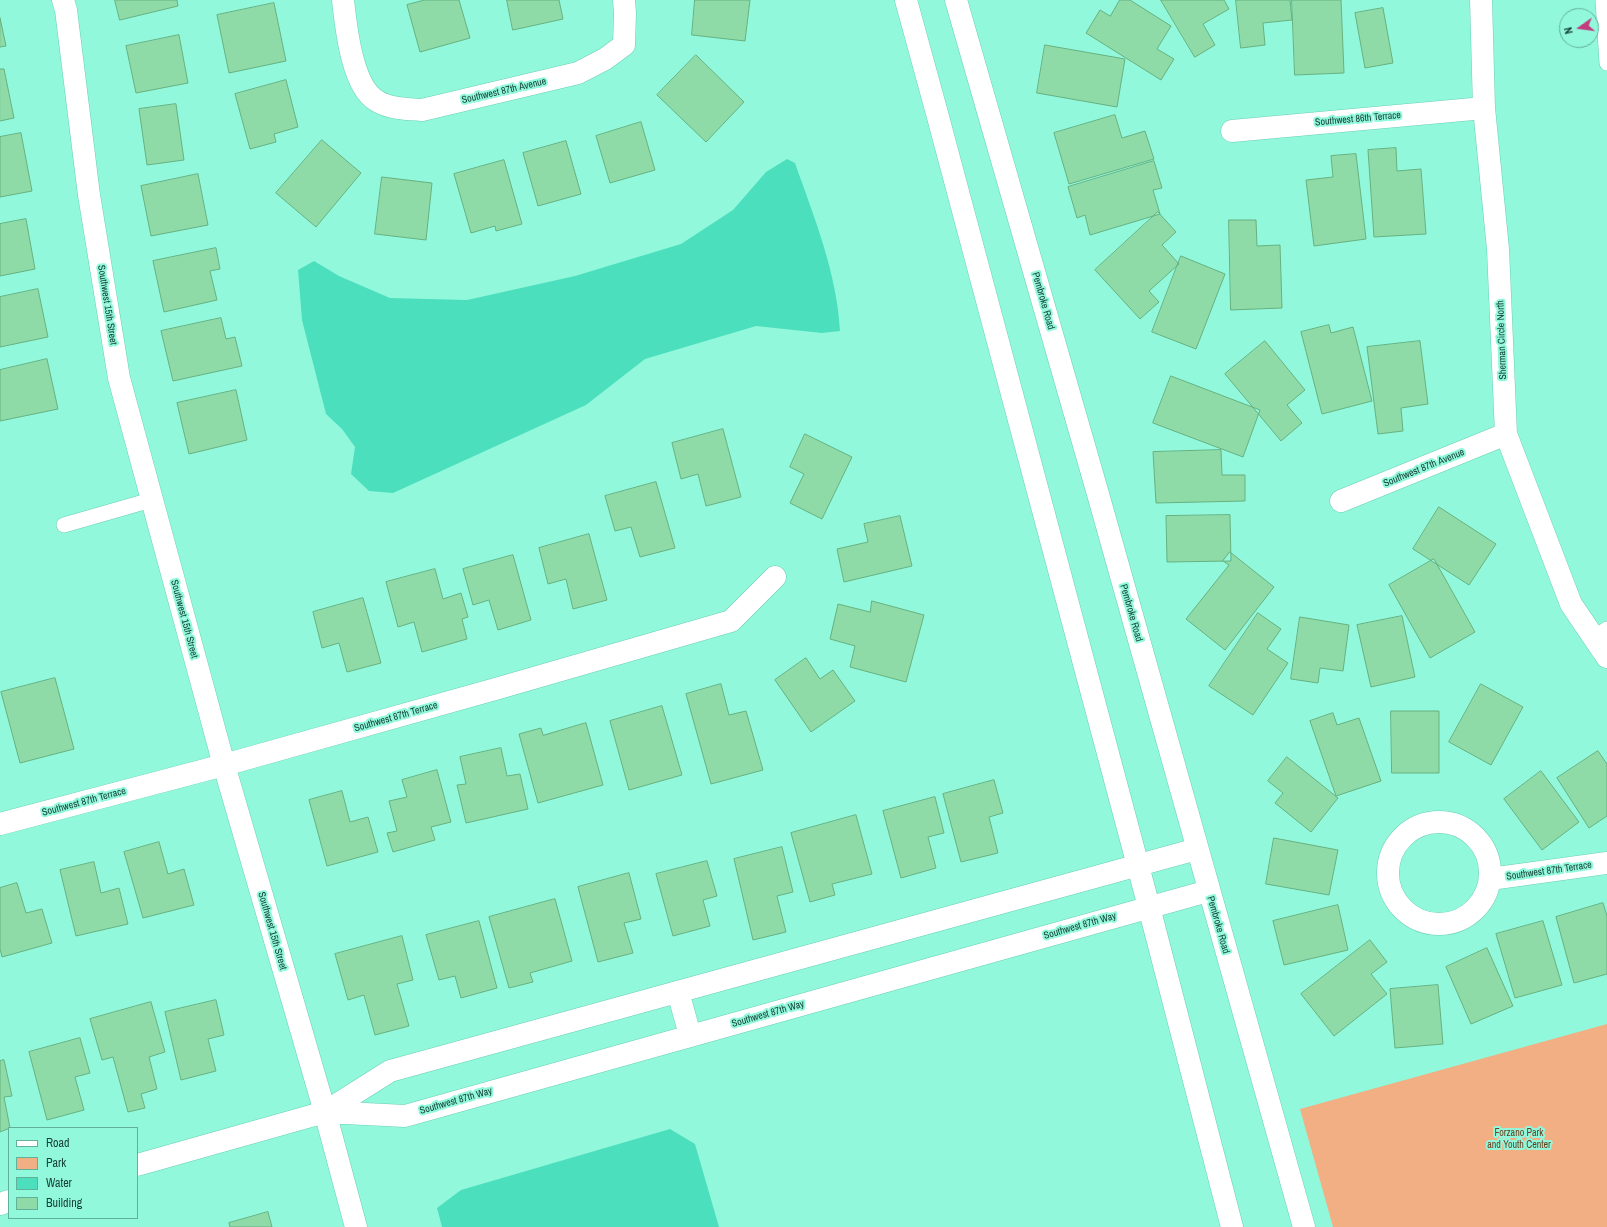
<!DOCTYPE html>
<style>
body{margin:0}
#map{position:relative;width:1607px;height:1227px;overflow:hidden;background:#92f8dc;font-family:"Archivo Narrow",sans-serif}
canvas{display:block}
.legend{position:absolute;left:8px;top:1127px;width:130px;height:92px;box-sizing:border-box;background:#92f8dc;border:1px solid #61b09a;margin:0;padding:5px 7px;list-style:none;font-size:12px;color:#174338}
.legend li{display:flex;align-items:center;gap:8px;height:20px}
.legend b{width:20px;border:1px solid #61b09a}
.north{position:absolute;left:1559px;top:8px;width:40px;height:40px;box-sizing:border-box;background:#92f8dc;border:1px solid #61b09a;border-radius:50%;rotate:256deg;font-size:11px;font-weight:700;line-height:16px;text-align:center;color:#174338}
.north::after{content:'';display:block;margin:auto;width:14px;height:18px;background:#c23c7e;clip-path:polygon(50% 0,100% 100%,50% 72%,0 100%)}
</style>
<div id="map">
<canvas width="1607" height="1227"></canvas>
<ul class="legend">
<li><b style="height:5px;background:#fff"></b>Road</li>
<li><b style="height:11px;background:#f1af83"></b>Park</li>
<li><b style="height:11px;background:#4cdfbd"></b>Water</li>
<li><b style="height:11px;background:#8edba7"></b>Building</li>
</ul>
<div class="north">N</div>
</div>
<script>
const c = document.querySelector('canvas').getContext('2d');
c.lineJoin = 'round';
function fillPath(path, color) {
  c.fillStyle = color;
  c.fill(path, 'evenodd');
}
function stroke(path, color, width, dash) {
  c.strokeStyle = color;
  c.lineWidth = width;
  c.lineCap = dash ? 'butt' : 'round';
  c.setLineDash(dash || []);
  c.stroke(path);
}
function write(font, color, halo, rows, align = 'center') {
  c.font = font + ' "Archivo Narrow",sans-serif';
  c.lineWidth = 4;
  c.setLineDash([]);
  c.textBaseline = 'middle';
  c.strokeStyle = halo;
  c.fillStyle = color;
  for (const [text, x, y, turn = 0] of rows) {
    c.save();
    c.translate(x, y);
    c.rotate((+turn || 0) * Math.PI / 180);
    c.textAlign = isNaN(turn) ? turn : align;
    if (halo) c.strokeText(text, 0, 0);
    c.fillText(text, 0, 0);
    c.restore();
  }
}
fillPath(new Path2D(`
 M1607 1024V1227H1333L1300 1109Z`), '#f1af83');
fillPath(new Path2D(`
 M787 159 795 163C814 217 837 273 840 331L822 333 756 326 645 359 586 405 393 493 369 491 351 474 355 447 342 429 326 414 302 320 298 270 314 261 339 276 390 298 467 300 575 276 681 244 733 210 766 172Z
 M670 1129 695 1144 719 1227H442L437 1208 461 1190Z`), '#4cdfbd');
const building = new Path2D(`
 M115 0H177L178 6 120 20Z
 M425 0H459L470 38 420 52 407 5Z
 M507 0H559L563 19 513 30Z
 M695 0H750L745 41 692 35Z
 M1120 0H1130L1171 26 1157 49 1174 59 1161 80 1086 33 1100 10 1110 16Z
 M1161 0H1224L1229 9 1203 24 1215 45 1195 57Z
 M1236 0H1290L1292 20 1263 23 1265 45 1241 48Z
 M1292 0H1341L1344 73 1295 75Z
 M274 3 286 61 229 73 217 15Z
 M1383 8 1393 63 1365 68 1355 13Z
 M0 18 6 46 0 47Z
 M179 35 188 83 136 93 126 46Z
 M1045 45 1125 59 1117 107 1037 93Z
 M696 55 744 102 706 142 657 95Z
 M0 69H4L14 118 0 121Z
 M286 80 298 127 274 134 276 142 250 149 235 94Z
 M176 104 184 160 147 165 139 109Z
 M1115 115 1122 138 1145 131 1154 159 1069 184 1054 133Z
 M641 122 655 170 610 183 596 136Z
 M21 133 32 191 0 197V137Z
 M322 140 361 173 316 227 276 193Z
 M566 141 581 194 538 206 523 153Z
 M1396 148 1397 171 1421 169 1426 234 1374 237 1368 150Z
 M1356 154 1366 239 1314 246 1306 180 1333 177 1331 156Z
 M504 160 522 224 496 231 495 226 471 233 454 174Z
 M1154 161 1162 188 1153 190 1160 214 1090 235 1085 215 1077 218 1068 187Z
 M198 174 208 225 151 236 141 186Z
 M382 177 432 183 426 240 375 234Z
 M1158 212 1176 232 1162 245 1179 264 1149 291 1159 302 1140 319 1095 270Z
 M26 219 35 269 0 276V224Z
 M1229 220H1256L1257 246 1280 245 1282 308 1231 310Z
 M216 248 220 269 210 271 217 300 164 312 153 261Z
 M1181 256 1225 274 1196 349 1152 332Z
 M38 289 48 337 0 347V297Z
 M221 318 226 339 235 337 242 366 173 381 161 331Z
 M1329 325 1331 333 1353 327 1372 401 1322 414 1301 332Z
 M1265 341 1305 390 1287 405 1302 423 1281 441 1225 374Z
 M1420 341 1428 404 1401 408 1403 431 1378 434 1367 347Z
 M47 359 58 409 0 421V370Z
 M1171 376 1260 410 1243 457 1153 423Z
 M236 390 247 440 189 454 177 403Z
 M723 429 741 497 706 506 698 474 681 479 672 443Z
 M805 434 852 457 822 519 790 503 804 474 790 467Z
 M1221 450 1222 475H1245V501L1156 503 1153 452Z
 M656 482 675 548 640 557 631 527 615 531 605 496Z
 M1439 507 1496 544 1469 585 1413 549Z
 M1230 515 1231 561 1167 562 1166 516Z
 M900 516 912 566 844 582 837 549 868 542 864 524Z
 M589 534 607 600 573 609 566 579 548 584 539 548Z
 M1230 552 1274 587 1225 650 1186 619 1229 565 1223 561Z
 M513 555 531 620 498 630 489 600 473 605 463 569Z
 M1434 559 1475 632 1430 658 1389 585Z
 M435 569 443 599 461 593 468 617 462 619 467 639 422 652 414 622 398 627 386 582Z
 M363 598 381 663 347 672 339 643 322 648 313 612Z
 M872 601 924 615 906 682 850 667 855 646 830 639 838 604 870 612Z
 M1258 613 1281 629 1267 649 1288 663 1253 715 1209 686Z
 M1402 616 1415 677 1371 687 1357 625Z
 M1300 617 1349 625 1343 671 1320 668 1318 683 1291 679Z
 M806 658 820 679 833 670 855 701 811 732 775 680Z
 M55 678 74 749 20 763 1 692Z
 M721 684 729 715 746 711 763 770 711 784 686 694Z
 M1481 684 1523 707 1491 765 1449 742Z
 M662 706 682 775 629 790 610 721Z
 M1391 711H1439V773H1392Z
 M1333 713 1337 725 1359 718 1381 781 1336 796 1310 721Z
 M586 723 603 785 538 803 519 734 541 728 543 735Z
 M501 748 507 776 520 774 528 809 466 823 457 785 466 784 460 757Z
 M1598 751 1607 764V816L1589 828 1557 778Z
 M1287 757 1338 798 1311 832 1275 803 1283 793 1268 781Z
 M437 770 451 822 431 827 435 840 393 852 387 833 397 831 389 801 407 797 402 780Z
 M1541 771 1579 822 1542 850 1504 799Z
 M994 780 1003 813 989 817 998 853 961 862 943 794Z
 M342 791 350 822 368 817 378 852 327 866 309 800Z
 M935 797 944 833 928 837 936 868 901 878 883 811Z
 M856 815 872 874 832 884 835 895 810 902 791 833Z
 M1274 838 1338 850 1329 895 1266 884Z
 M159 842 168 874 184 869 194 905 143 918 124 852Z
 M782 847 793 892 777 896 786 932 753 940 734 859Z
 M707 861 717 896 703 900 710 926 673 936 656 874Z
 M94 862 101 893 119 888 128 924 76 936 60 870Z
 M629 873 641 919 624 923 633 953 598 962 578 887Z
 M17 883 26 913 42 909 52 943 2 957 0 949V888Z
 M555 899 572 961 530 973 533 982 509 988 489 917Z
 M1603 903 1607 916V974L1574 983 1556 917Z
 M1338 905 1348 950 1284 965 1273 921Z
 M479 921 497 988 461 998 455 976 439 980 426 935Z
 M1543 921 1562 985 1515 998 1496 934Z
 M402 936 413 980 397 984 409 1026 375 1035 364 995 348 1000 335 954Z
 M1370 940 1387 962 1371 974 1387 994 1334 1036 1301 994Z
 M1487 948 1513 1006 1471 1024 1446 967Z
 M1438 985 1443 1044 1395 1048 1390 989Z
 M216 1000 224 1035 208 1039 216 1071 181 1080 165 1012Z
 M151 1002 165 1052 149 1057 157 1089 141 1094 145 1108 128 1112 113 1057 102 1060 90 1019Z
 M80 1038 90 1073 75 1077 84 1110 47 1120 29 1052Z
 M4 1060 12 1096 4 1097 10 1128 0 1132V1061Z
 M268 1212 272 1227H230L229 1223Z`);
fillPath(building, '#8edba7');
stroke(building, '#66b180', 1);
const lane = new Path2D(`
 M1603 0 1607 63
 M64 525 151 500
 M1594 638 1607 629`);
const street = new Path2D(`
 M63 0 66 10 89 195 119 378 224 765 325 1112 356 1227
 M343 0C346 27 352 87 377 101 390 109 408 109 422 110L578 73 605 59 624 45 625 13 624 0
 M1481 0 1484 108 1498 249 1506 434 1571 604 1607 657
 M1232 131 1484 108
 M1341 501 1506 434
 M1388 873a51 51 0 1 1 102 0a51 51 0 1 1-102 0Z
 M0 824 224 765 499 688 731 621 775 577
 M1490 879 1607 863
 M678 992 690 1035
 M325 1112 405 1116 1208 891
 M137 1165 325 1112 390 1071 1197 849
 M0 1204 9 1201`);
const secondary = new Path2D(`
 M906 0 938 117 1149 907 1232 1227
 M956 0 1098 494 1304 1227`);
stroke(lane, '#68cfb4', 16);
stroke(street, '#68cfb4', 23);
stroke(secondary, '#68cfb4', 23);
stroke(lane, '#fff', 15);
stroke(street, '#fff', 22);
stroke(secondary, '#fff', 22);
write('10px', '#174338', '#92f8dc', [
 ["Southwest 87th Avenue",504,91,-13],
 ["Southwest 86th Terrace",1358,119,-5],
 ["Pembroke Road",1043,301,74],
 ["Southwest 15th Street",107,305,81],
 ["Sherman Circle North",1502,340,-92],
 ["Southwest 87th Avenue",1424,468,-22],
 ["Pembroke Road",1131,613,74],
 ["Southwest 15th Street",184,619,75],
 ["Southwest 87th Terrace",396,717,-16],
 ["Southwest 87th Terrace",84,802,-15],
 ["Southwest 87th Terrace",1549,871,-8],
 ["Pembroke Road",1218,925,74],
 ["Southwest 87th Way",1080,926,-16],
 ["Southwest 15th Street",272,931,74],
 ["Southwest 87th Way",768,1014,-16],
 ["Southwest 87th Way",456,1101,-16]
]);
write('10px', '#693c1b', '#92f8dc', [
 ["Forzano Park",1519,1133],
 ["and Youth Center",1519,1145]
]);
</script>
